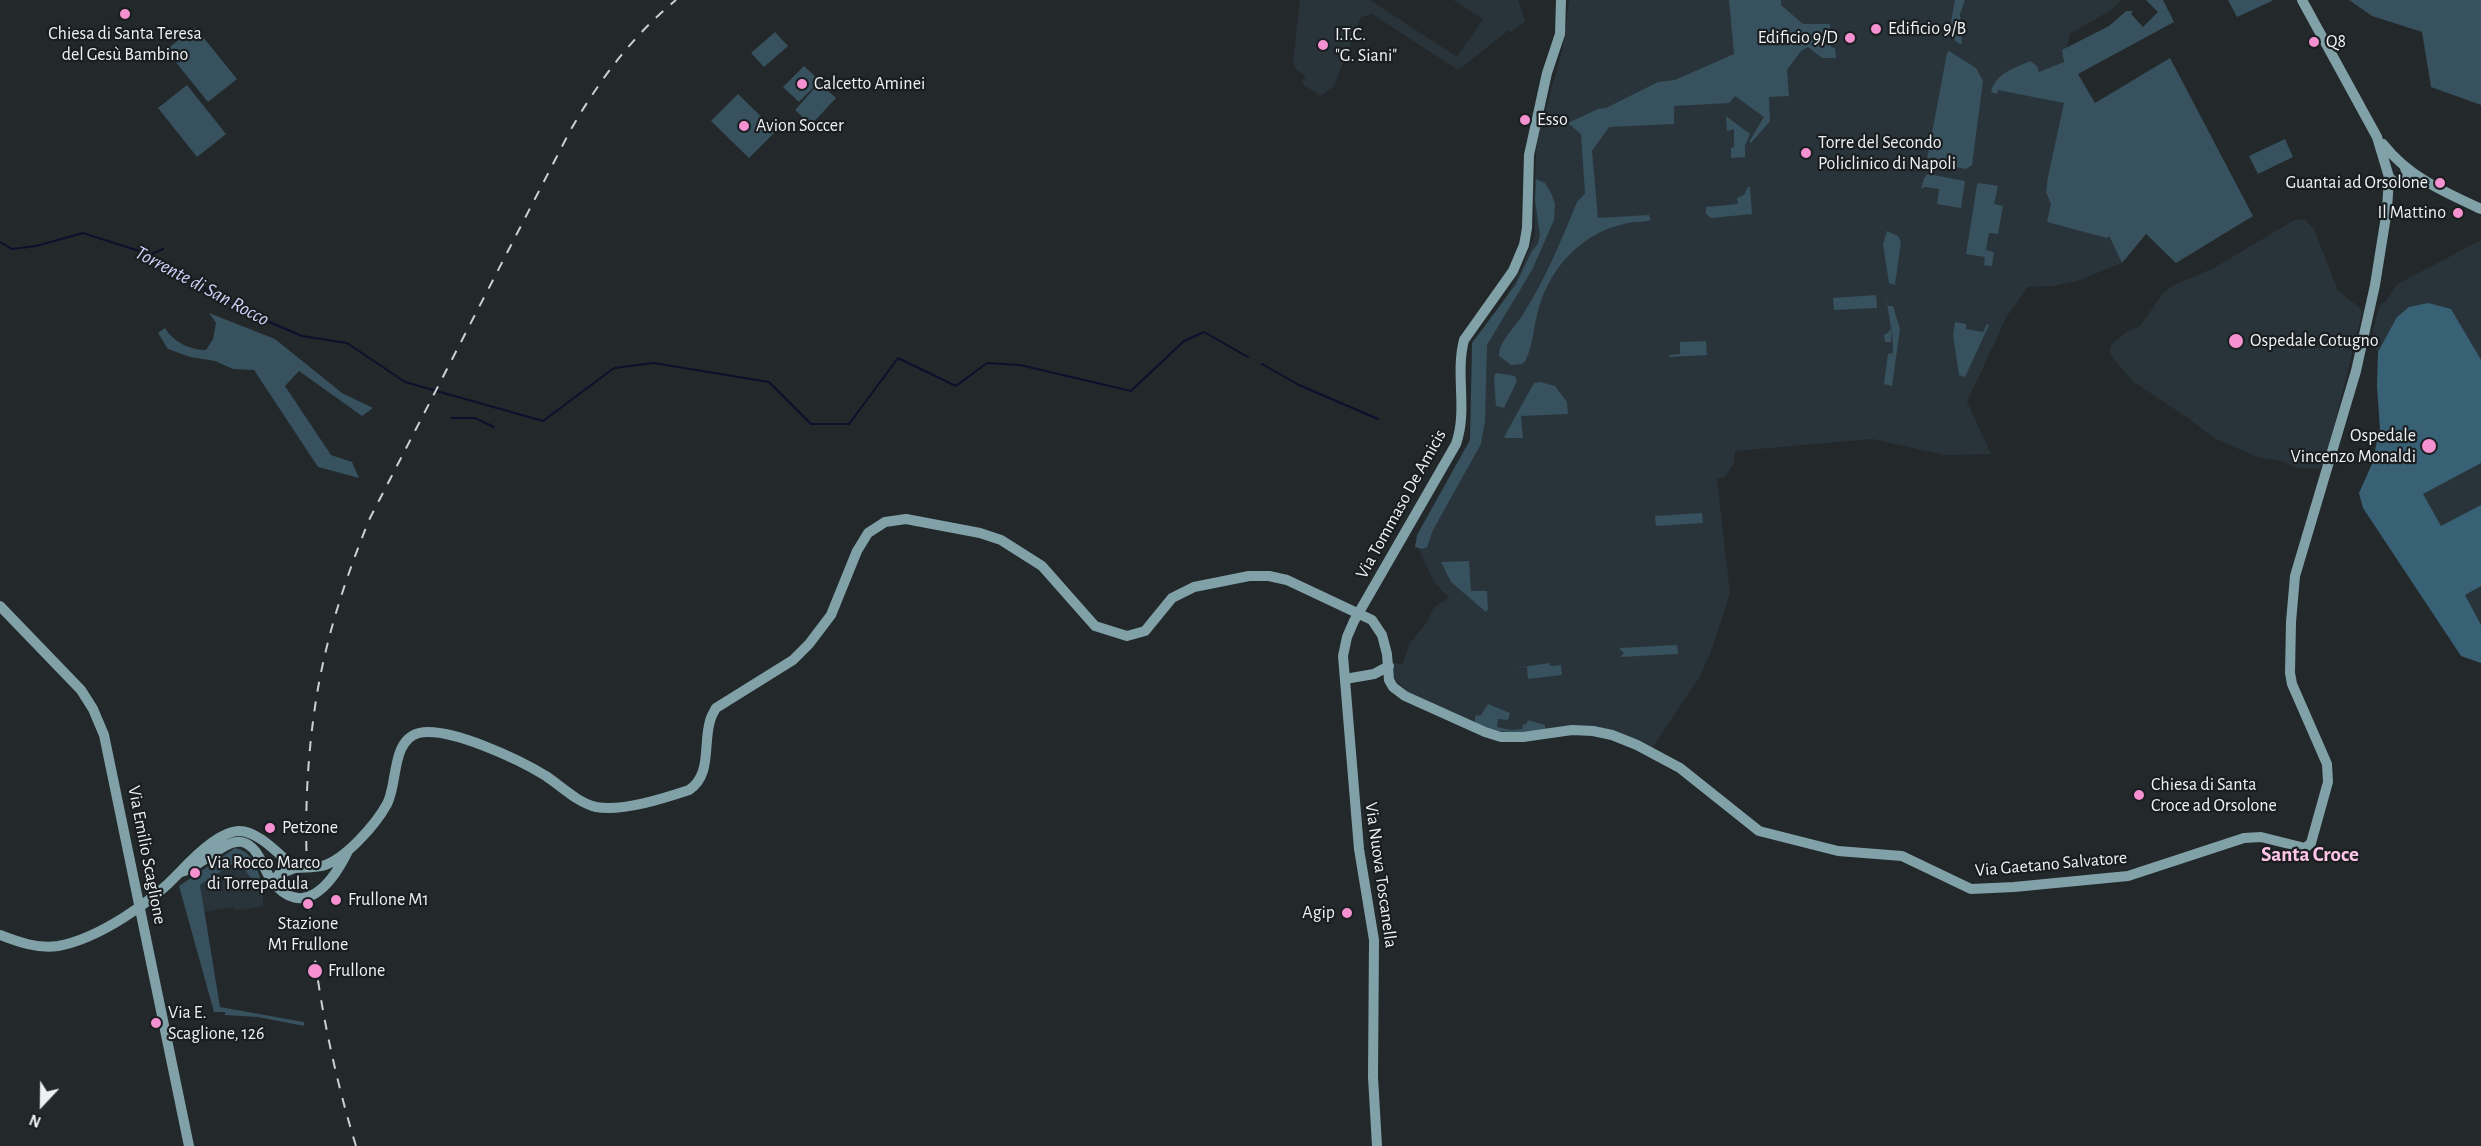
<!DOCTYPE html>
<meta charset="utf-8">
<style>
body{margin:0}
#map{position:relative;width:2481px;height:1146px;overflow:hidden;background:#23282a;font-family:"Alegreya Sans",sans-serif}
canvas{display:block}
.north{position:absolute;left:12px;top:1074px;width:60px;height:60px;-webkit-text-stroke:4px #1a1e20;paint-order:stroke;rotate:202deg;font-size:16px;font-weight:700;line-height:24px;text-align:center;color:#eef1f3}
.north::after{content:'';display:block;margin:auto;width:21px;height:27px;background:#eef1f3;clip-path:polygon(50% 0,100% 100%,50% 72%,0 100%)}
</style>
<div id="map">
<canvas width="2481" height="1146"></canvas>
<div class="north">N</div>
</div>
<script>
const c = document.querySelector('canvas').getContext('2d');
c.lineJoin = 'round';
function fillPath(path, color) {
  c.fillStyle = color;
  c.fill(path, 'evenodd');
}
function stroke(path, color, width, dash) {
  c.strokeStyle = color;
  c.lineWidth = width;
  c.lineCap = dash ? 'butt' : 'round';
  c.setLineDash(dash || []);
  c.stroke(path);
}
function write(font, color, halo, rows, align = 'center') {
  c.font = font + ' "Alegreya Sans",sans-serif';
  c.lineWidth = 4.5;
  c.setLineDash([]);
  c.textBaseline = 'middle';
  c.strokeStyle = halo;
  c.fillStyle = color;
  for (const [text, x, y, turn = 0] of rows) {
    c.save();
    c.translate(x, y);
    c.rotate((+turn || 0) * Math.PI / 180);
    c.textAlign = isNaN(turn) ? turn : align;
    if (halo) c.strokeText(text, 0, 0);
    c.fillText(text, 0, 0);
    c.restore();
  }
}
fillPath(new Path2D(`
 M1300 0H1370L1457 57 1483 19 1453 0H1518L1525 21 1511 32 1509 30 1458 70 1372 14 1361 17 1334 86 1321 96 1301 83 1306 77 1295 68 1293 62Z
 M1569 0H2122L2111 10 2070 34 2060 76 2065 112 2108 235 2122 263 2077 281 2053 286 2028 287 2007 316 1967 402 1991 454 1945 455 1872 439 1735 451 1734 463 1725 477 1717 479 1730 593 1727 603 1710 654 1699 678 1652 748 1611 732 1524 735 1475 724 1412 696 1395 680 1392 670 1394 662 1402 665 1410 643 1428 621 1434 607 1449 598 1435 583 1419 550 1474 442 1483 338 1522 268 1535 235 1534 200 1537 139 1562 52Z
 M2296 219 2305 220 2314 229 2338 291 2359 307 2362 313 2327 455 2324 463 2319 469 2297 468 2285 462 2257 457 2214 438 2188 418 2134 382 2120 367 2111 355 2110 350 2112 344 2126 332 2140 326 2164 292 2176 284 2214 268Z
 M2481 240V662L2359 493 2372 464 2380 428 2377 386 2378 352 2370 343 2379 306 2386 301 2396 285Z
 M238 860 252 880 254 889 263 890V906L235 911 234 907 203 912 200 884Z`), '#29343a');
fillPath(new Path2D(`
 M1729 0H1781V5L1803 24H1830L1831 47 1835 48 1836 58H1822L1808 47 1801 51 1787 70 1789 96 1769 97 1770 121 1751 143 1749 142 1764 117 1735 96 1729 103 1674 106V124L1609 127 1592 151 1598 218 1649 215 1651 220C1642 223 1632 221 1624 224 1582 233 1551 267 1539 307 1534 324 1533 344 1526 360L1522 364 1511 365 1499 356C1498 343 1515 327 1522 316 1545 280 1561 241 1577 202L1585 194 1581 134 1568 123 1598 109 1606 108 1658 82 1675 80 1734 54Z
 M1955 0H1965L1960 14 1962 43 1960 44C1945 36 1953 14 1955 0Z
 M2146 0H2163L2174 22 2078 74 2095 103 2170 58 2253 216 2176 263 2146 234 2122 263 2109 236 2107 238 2047 222 2051 204 2046 192 2048 177 2064 103 1998 90 1997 94 1991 92C1996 73 2013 69 2030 61L2037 66 2039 72 2064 62 2062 50 2109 26 2126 11H2133L2131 14 2143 27 2158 12Z
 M2228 0H2272V1L2237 17Z
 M2349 0H2481V105L2431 87 2422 32 2372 16Z
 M195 27 237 79 208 102 166 50Z
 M775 32 788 46 764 67 751 53Z
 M1949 51 1976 68 1983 81 1972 165 1966 169 1930 162 1927 159 1947 53Z
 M804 66 820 81 799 102 783 87Z
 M819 83 836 98 811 125 795 110Z
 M187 85 226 134 197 157 158 108Z
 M738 94 776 131 749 158 711 121Z
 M1726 116 1750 134 1745 146V157L1731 158V148L1734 147V129L1727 131Z
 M2285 139 2293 157 2258 174 2249 156Z
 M1928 174 1965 181 1961 208 1937 204 1939 189 1925 187 1921 189 1924 178Z
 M1536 179 1545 183 1552 195 1555 204 1554 220 1532 270 1487 345 1485 421 1481 444 1433 530 1427 547 1422 549 1415 547 1417 535 1470 440 1472 343 1516 284 1532 251 1538 244 1540 235 1535 201Z
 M1979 183 1998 186 1994 204 2003 206 1998 234 1989 233 1986 250 1994 252 1992 266 1984 265 1985 257 1966 254 1977 185Z
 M1748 187H1750L1752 214 1711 218 1706 214V207L1738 204 1737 198 1744 195Z
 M1887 231 1898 236 1901 242 1895 285 1889 283 1883 244Z
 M1876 295 1877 308 1834 310 1833 298Z
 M1886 296 1888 306H1893L1900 329 1892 386 1884 384 1888 354 1893 353 1892 325 1891 342H1885L1884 335 1889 332 1891 328Z
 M209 313 275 339 342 393 373 408 362 416 299 371 285 386 331 455 352 462 359 478 318 467 254 370 233 369 215 361 190 357 168 349 158 333 165 328C173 342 190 350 206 350L213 339 216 323Z
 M1955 322 1966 324V329L1983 332 1987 324 1989 325 1965 377 1959 375 1953 335Z
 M1706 341 1707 355 1669 357V355L1680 354V342Z
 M1498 373 1515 376 1517 381 1504 408 1496 406 1494 377 1495 374Z
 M1540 382 1555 386 1567 402 1568 414 1521 416 1523 438H1506L1504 437 1534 383Z
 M1702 513 1703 523 1656 526 1655 516Z
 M1469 561 1471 591H1487L1488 609 1486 612 1451 582 1441 562Z
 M1677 645 1678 654 1620 657 1624 653 1619 648Z
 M1550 663V666L1561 665 1562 675 1528 679 1527 667 1515 668Z
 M1488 704 1510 713 1508 720 1498 719 1497 727 1511 730 1522 729 1523 724 1526 725 1528 720 1545 725V729C1519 735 1500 733 1475 724V716L1481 715Z
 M235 848C254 851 259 873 263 890L254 889 252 880 238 860 200 885 220 1007 304 1022V1026L258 1017 225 1015V1012H214L179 886Z`), '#37515e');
fillPath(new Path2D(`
 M2428 303 2451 309 2481 360V463L2423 494 2441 526 2481 505V586L2465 595 2481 625V663L2461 656 2363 508 2359 493 2372 464 2380 428 2377 386 2378 352 2397 317 2409 307Z`), '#396175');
stroke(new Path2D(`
 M0 242 12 249 36 246 83 233 152 255 239 309 302 336 347 343 405 382 543 421 614 368 654 363 769 382 811 424H849L898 358 956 386 987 363 1020 365 1131 391 1184 341 1204 332 1248 357
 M152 254 163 249
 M1262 364 1299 385 1378 419
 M451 418H475L494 427`), '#0d102c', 2);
stroke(new Path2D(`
 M2383 144C2409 177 2444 192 2481 209
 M2389 177 2395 183H2402L2407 175 2405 168
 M0 606 81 690 93 709 104 735 189 1146
 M1345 679 1374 674 1389 666
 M181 872C199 868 226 838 242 842 259 846 263 869 272 881 303 921 332 883 347 853
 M273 882 279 874 295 868
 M0 935C18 942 38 949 58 946 98 939 152 902 179 873 191 860 219 832 238 831 258 830 280 856 295 868 304 867 314 868 322 866 345 860 376 824 387 804 398 784 391 740 419 733 449 726 520 760 546 776 561 786 578 803 596 807 622 812 665 798 689 790 712 775 703 744 710 721 711 716 714 712 716 708L793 660 809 644 831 615 857 551 868 533 885 522 906 519 980 533 1001 540 1042 566 1095 626 1127 636 1145 631 1172 598 1194 587 1249 576H1269L1287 580 1372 620 1382 635 1387 654 1389 680 1393 687 1405 696 1485 732 1501 737H1523L1572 730 1593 731 1612 735 1637 745 1680 768 1759 831 1838 851 1902 856 1971 889 2014 887 2128 876 2244 838 2261 837 2305 848 2311 843 2328 782 2327 764 2292 684 2290 673 2291 622 2295 576 2356 371 2375 285 2387 210 2389 177 2377 137 2302 0
 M1377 1146 1373 1077 1374 940 1359 849 1343 656 1347 637 1354 621 1456 444C1468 410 1455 374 1464 340L1513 271 1524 245 1527 228 1529 155 1547 73 1560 34 1561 0`), '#80a1a7', 10);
stroke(new Path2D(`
 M356 1146C314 1009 294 857 314 714 323 646 344 581 370 518L570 131C598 82 632 36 676 0`), '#cdd0d2', 2, [10, 10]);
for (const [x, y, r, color] of [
 [125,14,6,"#f591d1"],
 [1876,29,6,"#f591d1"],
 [1850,38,6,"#f591d1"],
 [2314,42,6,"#f591d1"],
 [1323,45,6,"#f591d1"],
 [802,84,6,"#f591d1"],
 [1525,120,6,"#f591d1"],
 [744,126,6,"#f591d1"],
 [1806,153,6,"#f591d1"],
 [2440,183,6,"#f591d1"],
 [2458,213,6,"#f591d1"],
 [2236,341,8,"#f591d1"],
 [2429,446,8,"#f591d1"],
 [2139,795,6,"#f591d1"],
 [270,828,6,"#f591d1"],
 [195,873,6,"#f591d1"],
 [336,900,6,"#f591d1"],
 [308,904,6,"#f591d1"],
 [1347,913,6,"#f591d1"],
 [315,971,8,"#f591d1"],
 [156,1023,6,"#f591d1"]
]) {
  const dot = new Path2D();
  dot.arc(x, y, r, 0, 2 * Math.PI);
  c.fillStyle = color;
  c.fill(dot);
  stroke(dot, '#1a1e20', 2);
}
write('18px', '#eef1f3', '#1a1e20', [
 ["Edificio 9/B",1888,29],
 ["Chiesa di Santa Teresa",125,34,"center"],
 ["del Gesù Bambino",125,55,"center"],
 ["I.T.C.",1335,35],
 ["\"G. Siani\"",1335,56],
 ["Edificio 9/D",1838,38,"right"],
 ["Q8",2326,42],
 ["Calcetto Aminei",814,84],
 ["Esso",1537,120],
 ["Avion Soccer",756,126],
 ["Torre del Secondo",1818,143],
 ["Policlinico di Napoli",1818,164],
 ["Guantai ad Orsolone",2428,183,"right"],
 ["Il Mattino",2446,213,"right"],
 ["Ospedale Cotugno",2250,341],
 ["Ospedale",2416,436,"right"],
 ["Vincenzo Monaldi",2416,457,"right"],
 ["Chiesa di Santa",2151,785],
 ["Croce ad Orsolone",2151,806],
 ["Petzone",282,828],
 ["Via Rocco Marco",207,863],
 ["di Torrepadula",207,884],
 ["Frullone M1",348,900],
 ["Agip",1335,913,"right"],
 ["Stazione",308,924,"center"],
 ["M1 Frullone",308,945,"center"],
 ["Frullone",328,971],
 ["Via E.",168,1013],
 ["Scaglione, 126",168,1034]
], 'left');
write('18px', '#eef1f3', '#1a1e20', [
 ["Via Tommaso De Amicis",1401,504,-61],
 ["Via Emilio Scaglione",147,855,79],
 ["Via Gaetano Salvatore",2051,864,-5],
 ["Via Nuova Toscanella",1381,875,82]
]);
write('italic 20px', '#ccd4f9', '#1a1e20', [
 ["Torrente di San Rocco",202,286,28]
]);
write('bold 21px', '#ffc5e8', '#1a1e20', [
 ["Santa Croce",2310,855]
]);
</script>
